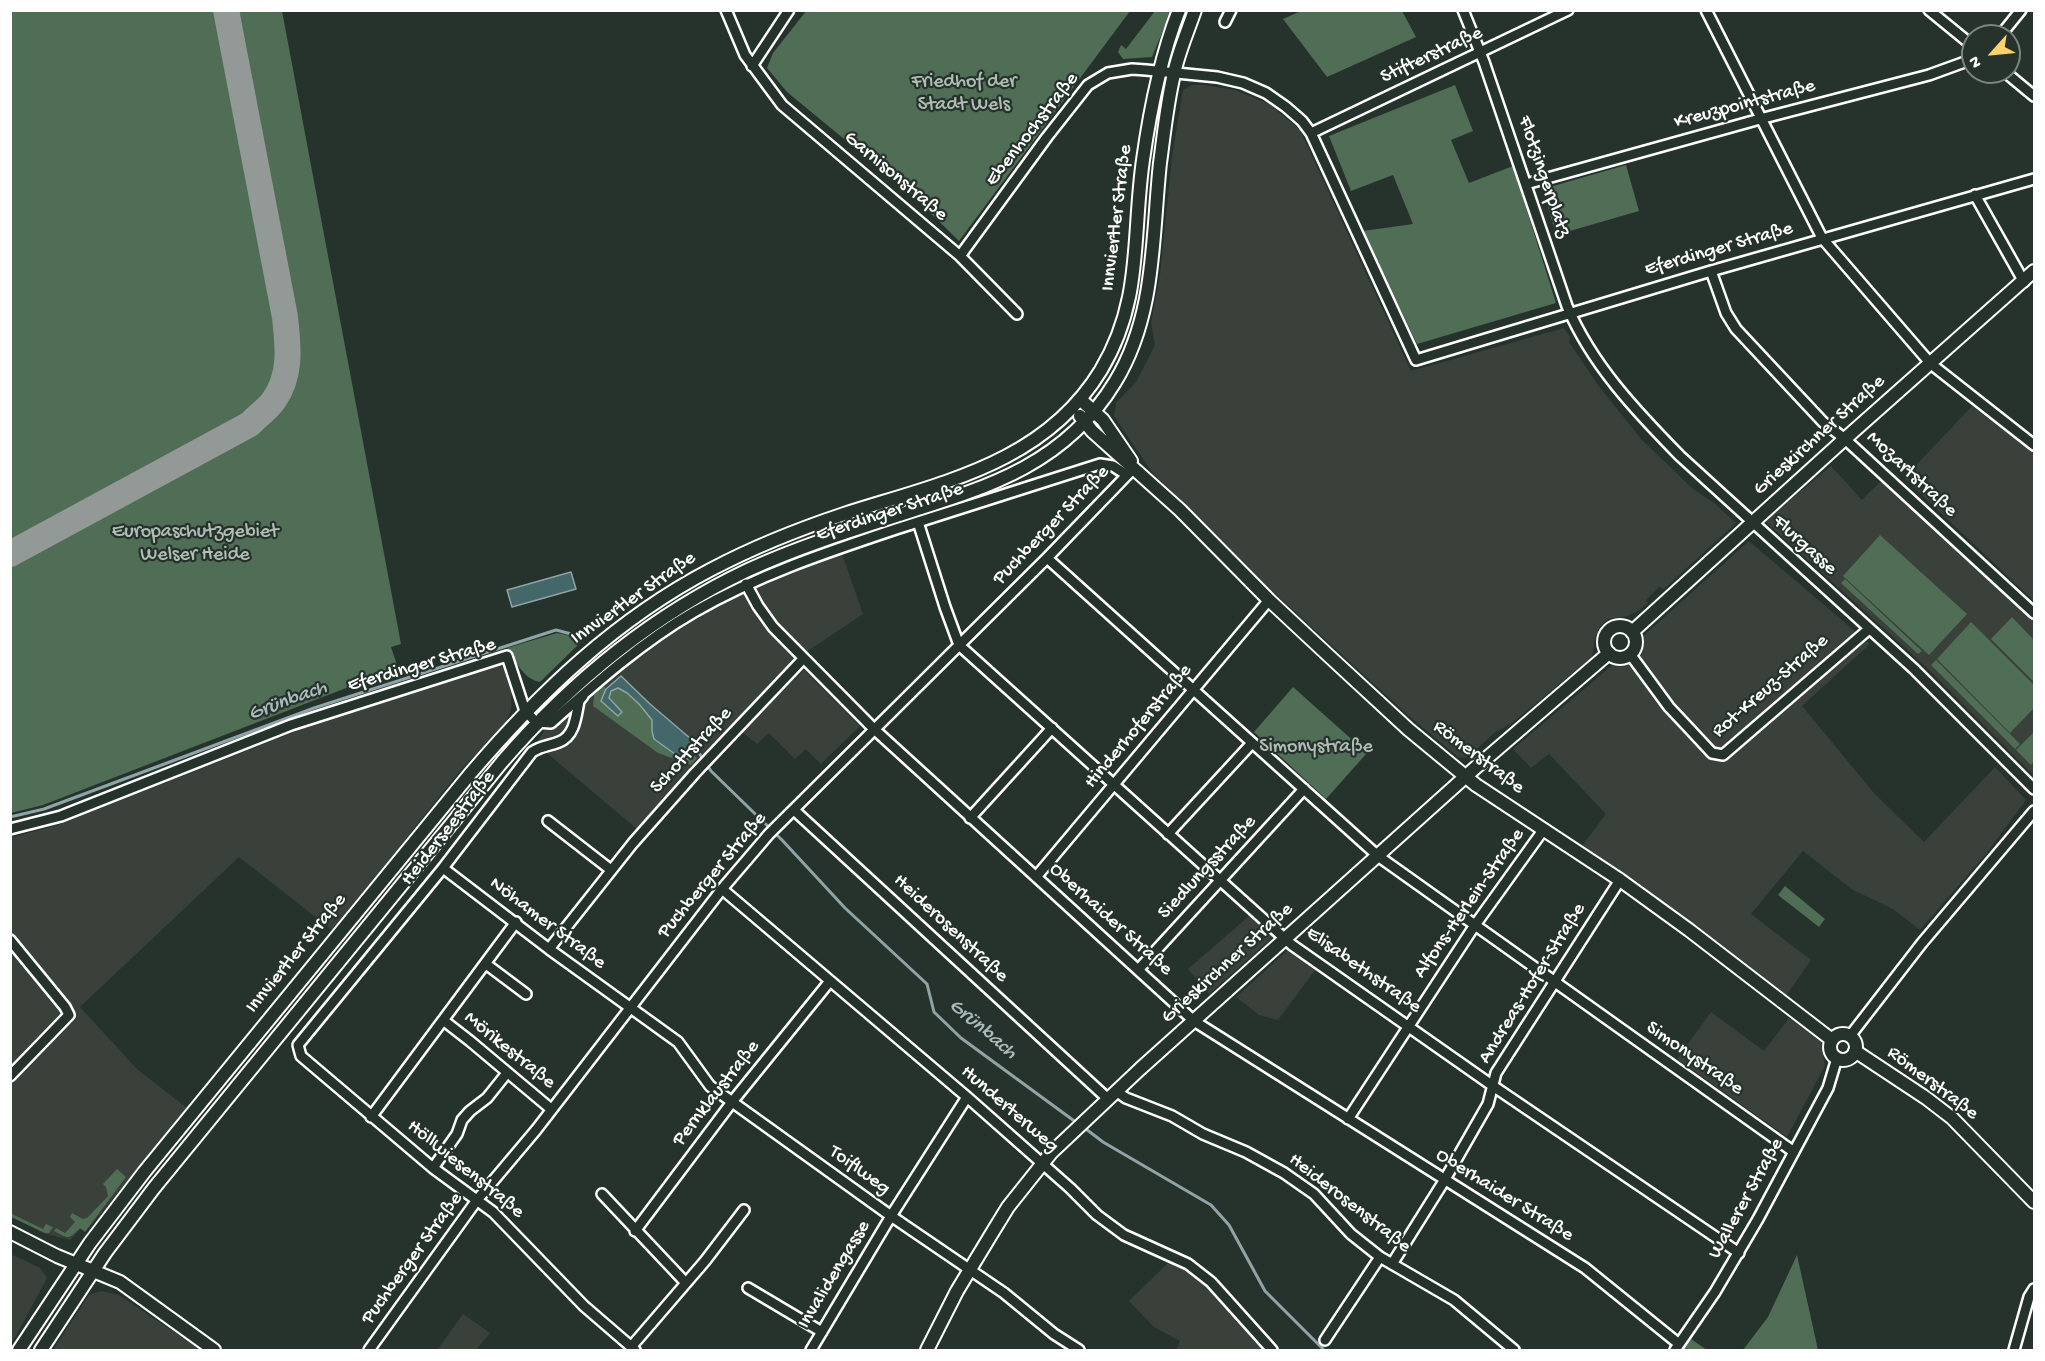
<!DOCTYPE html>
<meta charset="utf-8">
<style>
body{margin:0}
#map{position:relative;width:2045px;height:1361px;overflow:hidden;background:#26332d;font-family:"Gochi Hand",sans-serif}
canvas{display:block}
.frame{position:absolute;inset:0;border:12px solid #fff;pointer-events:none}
.north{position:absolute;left:1961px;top:24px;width:60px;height:60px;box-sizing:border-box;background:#26332d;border:2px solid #7d8581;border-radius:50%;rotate:243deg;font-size:16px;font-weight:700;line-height:24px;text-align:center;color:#fff}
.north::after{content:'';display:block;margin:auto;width:21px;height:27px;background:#ffd166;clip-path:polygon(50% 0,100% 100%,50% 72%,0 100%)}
</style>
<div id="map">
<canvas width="2045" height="1361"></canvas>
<div class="frame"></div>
<div class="north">N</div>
</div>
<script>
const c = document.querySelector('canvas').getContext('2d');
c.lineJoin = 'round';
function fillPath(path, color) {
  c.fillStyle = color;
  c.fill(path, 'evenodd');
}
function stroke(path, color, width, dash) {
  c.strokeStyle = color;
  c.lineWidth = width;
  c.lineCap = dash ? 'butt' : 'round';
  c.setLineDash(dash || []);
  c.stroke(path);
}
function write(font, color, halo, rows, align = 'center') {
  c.font = font + ' "Gochi Hand",sans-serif';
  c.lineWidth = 4.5;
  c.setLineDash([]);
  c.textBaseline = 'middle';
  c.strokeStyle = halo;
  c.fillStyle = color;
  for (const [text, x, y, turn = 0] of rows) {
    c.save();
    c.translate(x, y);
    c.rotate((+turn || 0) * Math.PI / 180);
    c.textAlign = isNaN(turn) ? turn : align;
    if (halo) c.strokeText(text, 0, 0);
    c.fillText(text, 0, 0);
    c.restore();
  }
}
fillPath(new Path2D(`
 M1192 85H1203L1235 90 1269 104 1300 130 1411 371 1564 328 1570 337 1569 342 1598 385 1642 440 1693 489 1714 503 1736 523 1664 589 1659 587 1646 600 1648 603 1641 609 1628 616 1608 619 1600 626 1595 638 1592 657 1512 723 1494 733 1469 756 1464 758 1458 757 1409 716 1271 590 1151 471 1114 416 1116 403 1136 382 1155 345 1151 323 1160 275 1172 156 1183 90Z
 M1972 406 2034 452V601L1904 478Z
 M1831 466 1862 500 1883 479 2034 619V776L1926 667 1765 521Z
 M1749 541 1870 644 1802 706 1874 793 1924 842 1995 767 2026 800 1986 854 1920 930 1893 909 1853 890 1803 851 1751 914 1811 960 1786 996 1582 846 1606 814 1549 754 1531 768 1513 749 1616 662 1632 661 1639 655 1642 637Z
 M838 542 863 614 806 652 691 768 637 829 536 744 550 721 571 699 642 641 686 611 735 584Z
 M493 663 505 668 512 682 511 710 506 722 459 772 411 832 395 857 332 930 239 857 80 1007 137 1069 188 1109 86 1231 81 1229 70 1240 43 1233 11 1216 10 838 58 825 322 721Z
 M804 670 860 726 821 764 806 749 795 759 769 733 757 744 742 732Z
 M1249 916 1273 937 1209 994 1188 969Z
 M1288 950 1316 969 1278 1020 1259 1015 1236 997Z
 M1711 1012 1764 1051 1789 1018 1821 1040 1825 1066 1787 1137 1677 1059Z
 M11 1254 40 1268 47 1278 11 1345Z
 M1170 1261 1198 1276 1264 1350H1176L1180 1341 1154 1327 1129 1301Z
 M101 1291 119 1295 201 1350H53L89 1295Z
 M463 1314 490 1333 476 1350H437Z`), '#3a403a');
fillPath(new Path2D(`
 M807 10H1130V11L959 241 912 195 787 92 767 68 773 53Z
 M10 11H282L401 644 391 647 398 668 43 805 11 813Z
 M1155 11H1171L1152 57 1123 59 1118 52 1121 45 1126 49Z
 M1301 11H1402L1416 37 1327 77 1283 19Z
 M1455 85 1473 131 1451 140 1469 183 1513 166 1556 303 1417 344 1363 231 1413 224 1393 175 1351 191 1329 136Z
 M1626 165 1639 211 1556 235 1543 189Z
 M1880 535 1967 614 1929 655 1843 576Z
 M1845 579 1922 651 1918 654 1841 583Z
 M2012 617 2034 640V682L1991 639Z
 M1971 622 2034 685V708L2010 733 1937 659Z
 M557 633 577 637 581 642 540 682C523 679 516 661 507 648Z
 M1936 660 2020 744 2015 749 1931 665Z
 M604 686 606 689 601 701 621 712 609 698 611 691 618 688 627 693 639 704 652 720V731L654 739 679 757 689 759 692 754 697 758 691 765 658 753 593 706 594 695Z
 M1293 687 1367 753 1326 799 1254 732Z
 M2034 732V761L2031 765 2016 750Z
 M1785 886 1825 919 1819 927 1778 895Z
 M117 1169 126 1177 85 1232 80 1228C68 1240 69 1239 54 1231L56 1228 65 1233 75 1222 70 1217 72 1213 83 1219 87 1218 108 1196 106 1187 103 1184Z
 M10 1213 43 1229 46 1224 53 1227 49 1233H45L11 1217Z
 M1797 1255 1818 1350H1743L1768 1317Z
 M1691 1339 1707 1350H1683Z`), '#506d56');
const water = new Path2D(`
 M571 572 576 589 512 607 507 590Z
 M621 676 650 704 698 745 689 759 679 757 654 739 652 731V720L639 704 627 693 618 688 611 691 609 698 622 712 618 716 601 701 606 689Z`);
fillPath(water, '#44676a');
stroke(water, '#8fa4a6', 1.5);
stroke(new Path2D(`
 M695 747 711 771 782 840 845 908 927 984 934 1012 961 1038 1077 1123
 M10 817 44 809 314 708 556 630 579 636
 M1082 1126 1103 1142 1211 1205 1229 1225 1265 1291 1324 1350`), '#8fa4a6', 3);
stroke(new Path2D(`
 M10 554 250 424C257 416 268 409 274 400 292 374 288 346 285 317L226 10`), '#929996', 26);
const minor = new Path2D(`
 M726 10 745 55 782 105 960 256 1017 314
 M1463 10 1484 62 1567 306C1592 365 1636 411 1680 456L1914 669 2034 789
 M1706 10 1822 238 1931 364 2034 445
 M1929 10 1973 46
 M1225 22 1231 10
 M2000 36 2021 10
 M752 66 789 10
 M2005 72 2034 96
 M1311 133 1568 10
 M1526 184 1760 119 1929 75 1973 59
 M1975 195 2024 282
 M960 256 1047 137 1088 85 1108 73 1132 69 1146 70 1217 77 1243 83 1266 93 1286 107 1302 121 1311 133 1416 360 1711 271 2034 179
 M1711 271 1726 313 1736 329 1823 422 1845 439 2034 613
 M918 522 945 607 959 645 1292 945 1493 1086 1739 1253
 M1047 558 1378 856 1794 1152
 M746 584 758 606 773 627 874 729 1194 1021 1585 1268 1679 1344
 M1630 654 1669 707 1685 724 1712 753 1723 755 1869 629
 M583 696 579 701C576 716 575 736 559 742 549 746 541 746 532 752L443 868 298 1045 301 1056 433 1168 493 1212 584 1306 635 1350
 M794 810 1108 1099
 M970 818 1052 728
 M548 821 611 870
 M10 829 61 816 291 725 507 656 525 711 536 722 551 723C596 683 642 642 694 612 758 575 827 552 896 529 964 507 1032 485 1100 464L1113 466 1127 475
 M1168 834 1252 743
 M443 868 549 949 678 1042 710 1086 891 1216 1004 1293 1054 1334 1079 1350
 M1036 877 1269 600
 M722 889 967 1097 1070 1188 1097 1215 1124 1235 1188 1264 1211 1282 1272 1350
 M10 940 65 1007 69 1015 10 1076
 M549 949 633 843 695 773 803 659
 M486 964 526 994
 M1138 970 1304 789
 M443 1020 470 1041 551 1109
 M1850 1036 1922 943 2034 811
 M1116 1091 1126 1098 1172 1116 1203 1134 1246 1152 1284 1173 1314 1194 1351 1234 1380 1257 1454 1300 1514 1350
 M371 1117 516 922
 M1348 1119 1475 925 1544 829
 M433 1168 457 1134 462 1120 470 1111 487 1098 507 1073
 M602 1194 685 1282
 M635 1231 732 1102 830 981
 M1392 1264 1444 1181 1488 1104 1496 1073 1620 880
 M748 1288 822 1332
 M1325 1340 1380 1257
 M631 1347 705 1261 744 1210
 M369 1350 477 1200 536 1130 722 889 769 834 1047 558 1130 472
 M811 1350 891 1216 967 1097
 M1675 1350 1715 1292 1758 1219 1828 1088 1837 1058
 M2014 1350 2029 1297 2034 1289`);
const major = new Path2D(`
 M1081 400 1103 420 1131 461
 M1080 416 1092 431 1180 510 1269 600 1329 656 1408 729 1448 762 1476 785 1620 880 1689 930 1832 1040
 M1604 642a16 16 0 1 1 32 0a16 16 0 1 1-32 0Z
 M1632 632 1838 445 2034 271
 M1830 1047a13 13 0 1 1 26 0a13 13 0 1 1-26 0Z
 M1855 1051 1926 1098 1952 1118 2034 1202
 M10 1232 57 1256 120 1282 214 1350
 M19 1350 90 1243 145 1171 470 774C540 692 616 619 712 569 754 547 799 529 844 514 940 483 1044 464 1101 370 1143 300 1132 236 1143 160 1150 110 1160 58 1179 10
 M41 1350 105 1253 154 1188 502 762C570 683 653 615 748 570 796 548 846 532 896 516 985 488 1064 466 1115 382 1156 315 1152 237 1160 163 1164 134 1167 103 1174 74 1178 53 1188 31 1195 10
 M927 1350 957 1291 989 1238 1008 1207 1051 1153 1140 1069 1474 769 1609 653`);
stroke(minor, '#fff', 14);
stroke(major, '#fff', 16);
stroke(minor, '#26332d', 9);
stroke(major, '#26332d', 12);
write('20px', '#fff', '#26332d', [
 ["Stifterstraße",1432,56,-25],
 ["Kreuzpointstraße",1745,105,-15],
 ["Ebenhochstraße",1033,130,-52],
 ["Garnisonstraße",895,177,40],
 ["Flotzingerplatz",1543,177,71],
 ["Innviertler Straße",1118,218,-83],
 ["Eferdinger Straße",1719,250,-16],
 ["Grieskirchner Straße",1820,436,-42],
 ["Mozartstraße",1911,475,43],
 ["Eferdinger Straße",890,513,-18],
 ["Puchberger Straße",1052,526,-46],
 ["Flurgasse",1804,546,42],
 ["Innviertler Straße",634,599,-35],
 ["Eferdinger Straße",422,666,-16],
 ["Rot-Kreuz-Straße",1771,687,-41],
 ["Hinderhoferstraße",1139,727,-50],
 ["Schottstraße",692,751,-47],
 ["Römerstraße",1478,758,37],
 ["Heiderseestraße",449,829,-52],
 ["Siedlungsstraße",1208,868,-47],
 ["Puchberger Straße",713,876,-50],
 ["Alfons-Herlein-Straße",1470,904,-55],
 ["Oberhaider Straße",1110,920,42],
 ["Nöhamer Straße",547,924,37],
 ["Heiderosenstraße",950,929,43],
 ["Innviertler Straße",297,954,-51],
 ["Grieskirchner Straße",1228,964,-42],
 ["Elisabethstraße",1363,971,35],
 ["Andreas-Hofer-Straße",1533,984,-58],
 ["Mörikestraße",509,1051,39],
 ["Simonystraße",1694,1059,35],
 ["Römerstraße",1932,1084,37],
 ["Pernklaustraße",717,1094,-52],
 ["Hunderterweg",1009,1110,41],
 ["Höllwiesenstraße",465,1170,39],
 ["Toiflweg",859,1171,36],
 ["Oberhaider Straße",1504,1196,32],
 ["Wallerer Straße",1747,1199,-61],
 ["Heiderosenstraße",1349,1204,38],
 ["Puchberger Straße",413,1259,-54],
 ["Invalidengasse",835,1275,-59]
]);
write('20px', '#b0bdb3', '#26332d', [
 ["Friedhof der",964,83],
 ["Stadt Wels",964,106],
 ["Europaschutzgebiet",195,533],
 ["Welser Heide",195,556],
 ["Simonystraße",1316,748]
]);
write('italic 21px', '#abbbbc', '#26332d', [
 ["Grünbach",288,702,-20],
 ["Grünbach",982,1030,40]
]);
</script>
